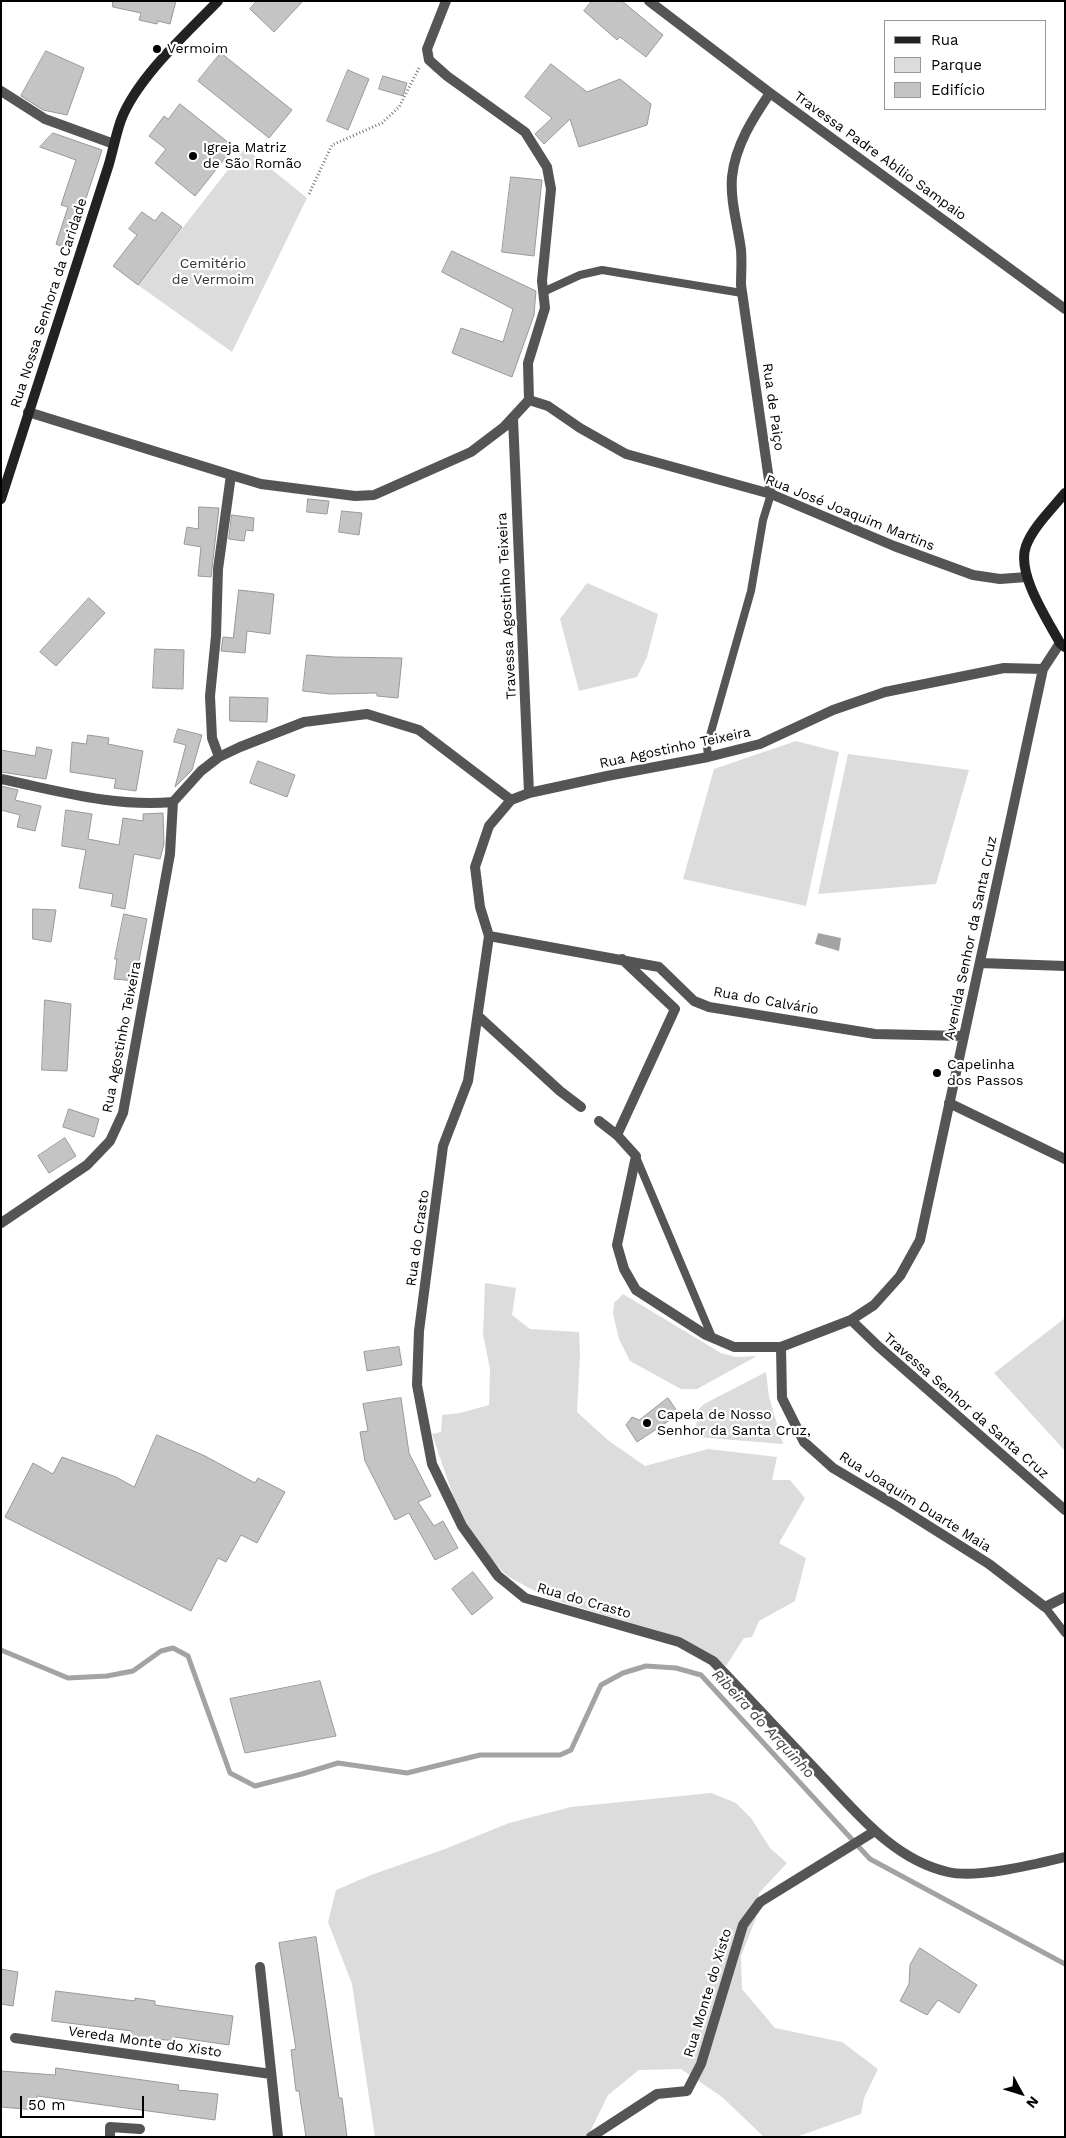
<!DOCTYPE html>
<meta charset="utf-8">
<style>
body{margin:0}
#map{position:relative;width:1066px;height:2138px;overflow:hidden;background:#fff;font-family:"Work Sans",sans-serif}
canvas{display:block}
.frame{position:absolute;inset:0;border:2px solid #000;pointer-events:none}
.legend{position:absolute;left:884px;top:20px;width:162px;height:90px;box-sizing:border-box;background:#fff;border:1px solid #999;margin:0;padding:6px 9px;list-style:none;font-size:15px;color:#000}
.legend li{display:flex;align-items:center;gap:10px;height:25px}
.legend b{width:25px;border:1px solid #999}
.north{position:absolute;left:996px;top:2068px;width:50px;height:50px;-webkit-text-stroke:4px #fff;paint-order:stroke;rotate:129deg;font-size:14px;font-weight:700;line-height:20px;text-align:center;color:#000}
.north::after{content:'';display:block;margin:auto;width:18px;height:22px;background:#000;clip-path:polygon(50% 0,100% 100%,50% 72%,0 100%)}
.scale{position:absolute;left:20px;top:2096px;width:124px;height:22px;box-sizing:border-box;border:2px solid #000;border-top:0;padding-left:6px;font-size:15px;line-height:18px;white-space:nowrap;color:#000;-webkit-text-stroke:4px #fff;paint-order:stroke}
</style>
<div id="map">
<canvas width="1066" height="2138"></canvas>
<div class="frame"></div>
<ul class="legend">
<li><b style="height:6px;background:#222"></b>Rua</li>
<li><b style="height:14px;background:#dcdcdc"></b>Parque</li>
<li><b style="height:14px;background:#c4c4c4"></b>Edifício</li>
</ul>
<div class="north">N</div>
<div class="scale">50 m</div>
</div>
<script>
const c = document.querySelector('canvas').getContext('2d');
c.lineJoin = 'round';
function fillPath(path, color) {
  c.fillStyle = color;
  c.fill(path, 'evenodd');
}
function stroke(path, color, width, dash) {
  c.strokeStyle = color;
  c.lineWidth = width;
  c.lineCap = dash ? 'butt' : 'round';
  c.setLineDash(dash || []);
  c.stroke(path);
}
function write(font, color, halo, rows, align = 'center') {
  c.font = font + ' "Work Sans",sans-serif';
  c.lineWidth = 4.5;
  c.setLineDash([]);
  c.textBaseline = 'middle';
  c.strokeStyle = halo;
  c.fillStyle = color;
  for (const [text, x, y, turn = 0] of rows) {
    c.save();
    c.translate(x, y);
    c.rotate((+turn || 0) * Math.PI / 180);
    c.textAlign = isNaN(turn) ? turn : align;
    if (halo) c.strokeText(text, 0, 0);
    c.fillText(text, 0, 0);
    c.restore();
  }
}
fillPath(new Path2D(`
 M245 148 307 198 232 352 138 285Z
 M587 583 658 614 647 657 637 677 579 691 560 619Z
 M796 741 839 752 806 906 683 879 714 769Z
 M848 754 969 770 936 884 818 894Z
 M485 1283 516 1288 512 1315 530 1329 579 1332 580 1355 577 1412 609 1441 645 1466 708 1449 777 1457 772 1480H790L805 1498 779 1543 806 1558 795 1601 759 1621 752 1637 744 1638 726 1666 682 1638 548 1598 507 1576 465 1531 432 1434 441 1432 442 1415 460 1413 489 1405 490 1369 483 1334Z
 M623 1294 721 1353 736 1357 757 1356 697 1389H681L630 1361 619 1339 613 1314 614 1303Z
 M1065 1318V1451L994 1373Z
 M766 1372 769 1397 783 1444 697 1437 696 1412 704 1404Z
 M711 1793 736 1803 751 1818 770 1848 787 1863 759 1893 756 1918 741 1956 742 1989 775 2028 842 2042 878 2069 864 2098 861 2114 796 2137H764L722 2097 681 2069 639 2070 608 2095 590 2132 593 2137H375L352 1984 328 1922 336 1890 371 1875 445 1849 509 1823 571 1807Z`), '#dcdcdc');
fillPath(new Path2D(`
 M818 933 841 938 839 951 815 944Z`), '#a3a3a3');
stroke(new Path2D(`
 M1 1650 68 1678 107 1676 133 1671 161 1651 173 1648 188 1656 230 1773 255 1786 302 1774 338 1763 407 1773 480 1755H560L571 1750 601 1685 623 1673 646 1666 676 1668 701 1675 870 1859 1065 1964`), '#a3a3a3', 5);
const building = new Path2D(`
 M113 1H176L170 24 158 21 157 24 139 20 141 13 113 7Z
 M257 1H303L274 32 250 9Z
 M592 1H622L663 35 646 57 620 37 617 40 584 11Z
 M46 51 84 68 67 115 43 110 21 96Z
 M221 53 292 110 269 138 198 81Z
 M551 64 587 92 620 79 651 104 647 125 579 147 570 119 544 144 535 134 552 118 525 97Z
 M348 70 369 79 348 130 327 121Z
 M383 76 407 83 403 96 379 89Z
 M180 104 234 147 195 196 155 163 166 149 149 136 164 116 168 119Z
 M53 133 102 150 69 250 56 244 68 207 61 205 76 160 40 147Z
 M511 177 542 180 534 256 502 252Z
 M142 212 155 221 162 212 182 227 138 285 113 266 137 235 129 229Z
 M452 251 536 291 534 315 512 377 452 353 461 328 503 342 513 309 442 272Z
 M308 499 329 501 327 514 307 512Z
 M199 507 219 508 211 577 198 576 201 547 184 544 187 527 198 529Z
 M342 511 362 513 359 535 339 532Z
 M232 515 254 518 253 531 246 530 244 541 229 539Z
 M239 590 274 594 270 634 247 631 245 653 221 651 223 637 233 638Z
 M89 598 105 613 56 666 40 652Z
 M155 649 184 650 183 689 153 688Z
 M307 655 334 657 402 658 398 698 377 696V693L330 694 303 691Z
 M230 697 268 698 267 722 230 721Z
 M178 729 202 735 192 770 175 787 186 745 174 742Z
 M88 735 109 738 108 744 143 751 136 791 114 788 116 779 70 772 72 742 86 744Z
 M37 747 52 750 46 779 1 772V750L35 756Z
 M258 761 295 775 287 797 250 783Z
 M1 786 18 790 15 800 41 806 35 831 17 827 20 815 1 810Z
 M66 810 92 814 88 839 119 845 123 818 143 821V814L163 813 164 844 160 859 134 854 125 909 111 906 113 894 79 888 86 850 62 846Z
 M33 909 56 910 51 942 33 939Z
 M124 914 147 919 135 981 114 979 117 959H115Z
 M45 1000 71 1004 67 1071 42 1070Z
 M69 1109 99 1119 94 1137 63 1127Z
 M65 1138 76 1156 49 1173 38 1156Z
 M399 1347 402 1365 367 1371 364 1352Z
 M401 1398 409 1453 431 1496 418 1502 434 1526 443 1521 458 1548 435 1560 409 1513 395 1520 365 1461 360 1432 368 1431 363 1404Z
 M668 1398 679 1414 637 1442 626 1425 632 1417 639 1420Z
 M157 1435 205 1456 255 1483 258 1478 285 1492 257 1543 241 1535 226 1562 218 1558 191 1611 5 1517 33 1463 53 1474 62 1457 116 1477 134 1487Z
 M473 1572 493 1598 472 1615 452 1589Z
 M320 1681 336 1736 245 1753 230 1699Z
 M316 1937 339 2098H342L347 2137H306L299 2091H296L291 2050 296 2049 279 1943Z
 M920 1948 977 1985 959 2013 938 2000 927 2015 900 2001 909 1984 910 1965Z
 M1 1969 18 1972 13 2006 1 2004Z
 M56 1991 135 2001V1998L155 2001V2005L233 2016 229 2045 175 2037V2041L131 2036 132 2031 52 2021Z
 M56 2068 179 2085 178 2090 218 2094 215 2120 37 2096 36 2110 1 2107V2071L55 2075Z`);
fillPath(building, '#c4c4c4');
stroke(building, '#999', 1);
stroke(new Path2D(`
 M309 194 332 145 382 123 399 107 419 68`), '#777', 3, [1, 2.5]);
stroke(new Path2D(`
 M543 292 580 275 602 270 742 293
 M708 757 707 746 751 591 763 520 771 494
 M636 1157 712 1337
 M1045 1607 1065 1633`), '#555', 8);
stroke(new Path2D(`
 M446 1 427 49 429 60 447 76 525 132 547 167 551 189 542 281 545 308 528 363 529 400
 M649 1 770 93 1065 309
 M1 91 45 119 114 144
 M770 93C753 118 735 146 732 177 730 201 738 226 741 250 742 262 741 274 741 285L771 494
 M529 400 548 406 580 428 626 454 771 494 894 546 973 575 1000 579 1027 577
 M28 412 231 475 218 569 216 636 210 696 212 738 219 757
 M513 418 529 793
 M231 475 261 484 355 496 374 495 471 452 504 427 529 400
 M1043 669 1004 668 885 692 833 710 760 744 708 757 607 776 529 793 511 800 489 826 475 867 480 907 489 936 468 1081 443 1146 419 1331 417 1385 432 1464 462 1526 498 1576 525 1598 679 1642 713 1661C747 1697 781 1733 815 1769 854 1809 891 1859 948 1872 976 1879 1036 1864 1065 1857
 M1 779C60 791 112 807 173 802L201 771 219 757 240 747 304 722 367 714 419 730 511 800
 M489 936 659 967 694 1001 709 1007 875 1034 964 1036
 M980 963 1065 966
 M478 1016 560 1091 581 1107
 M949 1103 1065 1159
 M599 1121 617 1135 636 1156 617 1245 624 1269 636 1290 706 1335 734 1347H781L851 1320 874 1305 900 1276 920 1240 1043 669 1060 643
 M617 1135 675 1009 622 959
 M1 1223 87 1165 110 1141 123 1113 170 854 173 802
 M851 1320 878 1346 1065 1510
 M781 1347 782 1398 804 1442 833 1468 897 1506 989 1564 1045 1607 1065 1597
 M260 1967 278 2137
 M15 2038 271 2074
 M110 2137V2127L140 2129
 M591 2137 657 2094 687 2091 701 2064 743 1925 760 1902 875 1831`), '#555', 10);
stroke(new Path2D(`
 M1065 493C1052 509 1033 527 1026 546 1016 573 1047 619 1060 643L1065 647
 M1 499 109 164C113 150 116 134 121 120 137 78 187 33 218 1`), '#222', 10);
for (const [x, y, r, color] of [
 [157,49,5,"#000"],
 [193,156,5,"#000"],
 [937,1073,5,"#000"],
 [647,1423,5,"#000"]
]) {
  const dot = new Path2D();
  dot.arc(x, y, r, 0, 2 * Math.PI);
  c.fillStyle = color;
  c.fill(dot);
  stroke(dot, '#fff', 2);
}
write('14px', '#000', '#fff', [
 ["Vermoim",167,49],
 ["Igreja Matriz",203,148],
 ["de São Romão",203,164],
 ["Capelinha",947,1065],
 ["dos Passos",947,1081],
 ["Capela de Nosso",657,1415],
 ["Senhor da Santa Cruz,",657,1431]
], 'left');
write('14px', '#000', '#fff', [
 ["Travessa Padre Abílio Sampaio",880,156,36],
 ["Rua Nossa Senhora da Caridade",49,303,-72],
 ["Rua de Paiço",773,407,82],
 ["Rua José Joaquim Martins",850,513,22],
 ["Travessa Agostinho Teixeira",507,606,-93],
 ["Rua Agostinho Teixeira",675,748,-12],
 ["Avenida Senhor da Santa Cruz",971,938,-78],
 ["Rua do Calvário",766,1001,10],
 ["Rua Agostinho Teixeira",122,1037,-79],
 ["Rua do Crasto",418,1238,-82],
 ["Travessa Senhor da Santa Cruz",966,1406,41],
 ["Rua Joaquim Duarte Maia",915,1502,32],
 ["Rua do Crasto",584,1601,16],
 ["Rua Monte do Xisto",708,1993,-73],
 ["Vereda Monte do Xisto",145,2042,8]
]);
write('14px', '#333', '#fff', [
 ["Cemitério",213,264],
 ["de Vermoim",213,280]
]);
write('italic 15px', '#444', '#fff', [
 ["Ribeira do Arquinho",763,1724,47]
]);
</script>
